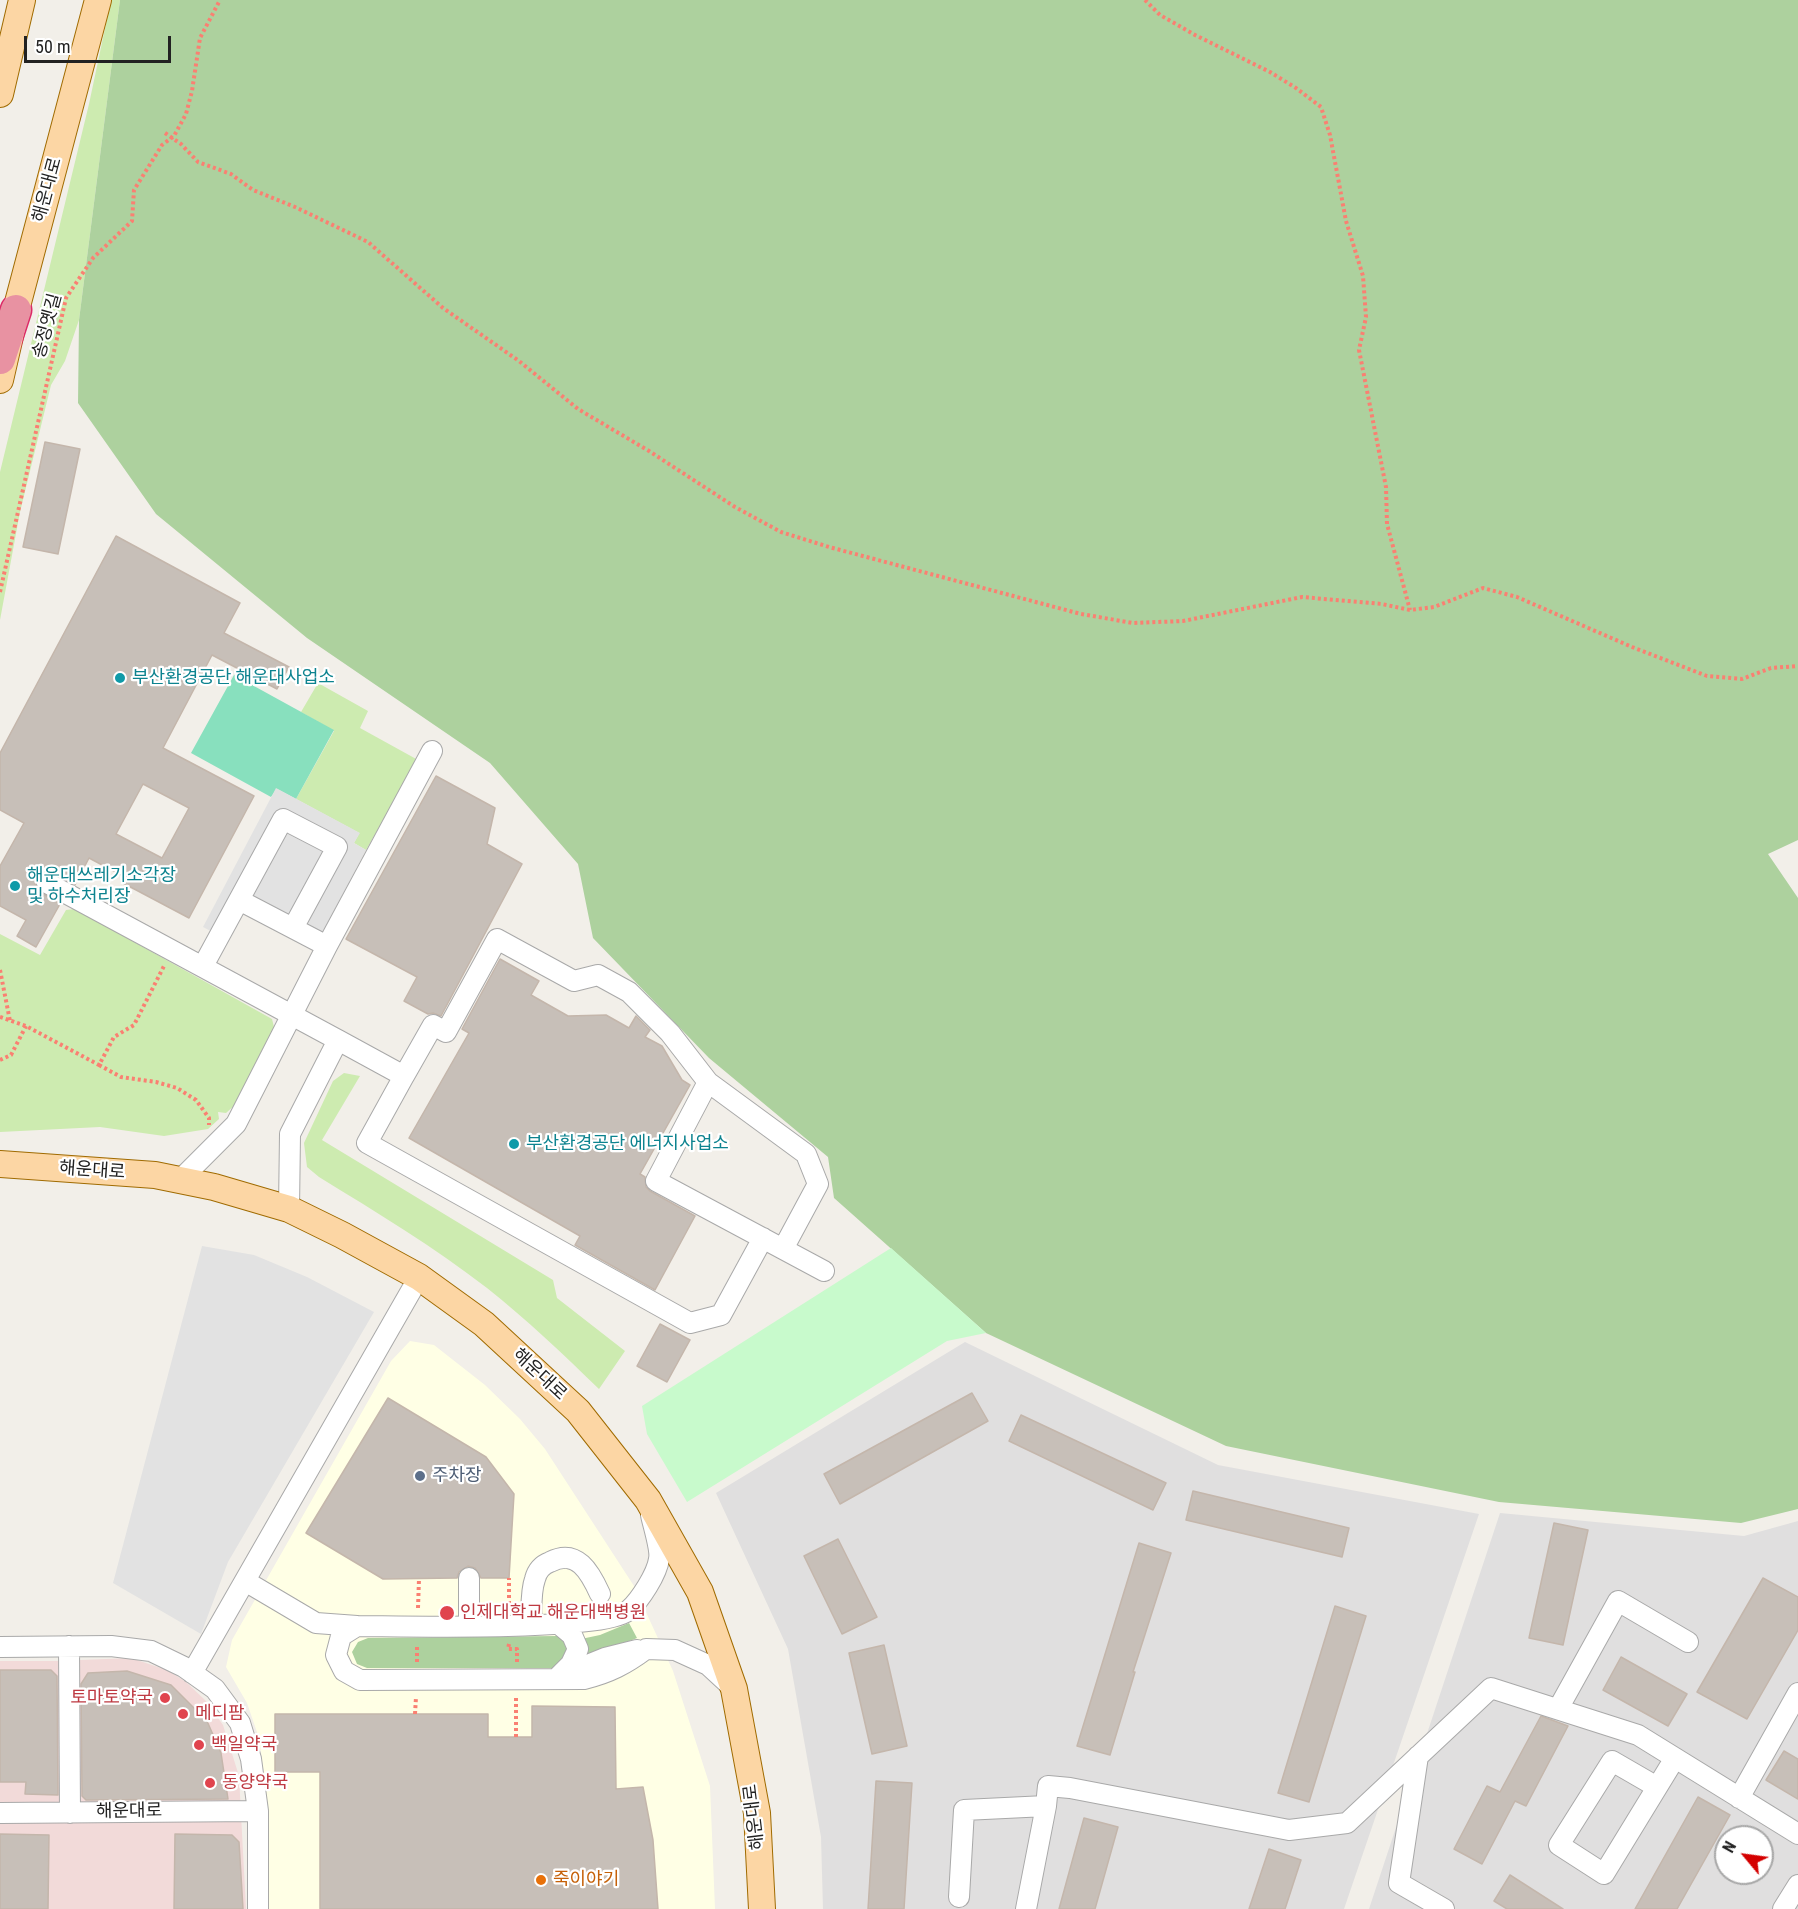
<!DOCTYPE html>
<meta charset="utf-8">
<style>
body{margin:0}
#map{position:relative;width:1798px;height:1909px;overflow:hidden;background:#f2efe9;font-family:"Roboto Condensed",sans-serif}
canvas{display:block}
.north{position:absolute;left:1714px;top:1825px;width:60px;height:60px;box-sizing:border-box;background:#fff;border:2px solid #a7a7a7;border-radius:50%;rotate:299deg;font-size:16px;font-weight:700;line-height:24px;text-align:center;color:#222}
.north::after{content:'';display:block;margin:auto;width:21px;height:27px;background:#d40000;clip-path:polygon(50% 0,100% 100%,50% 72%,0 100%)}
.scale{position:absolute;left:24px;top:36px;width:147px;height:27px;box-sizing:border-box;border:3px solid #222;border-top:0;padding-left:8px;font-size:18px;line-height:21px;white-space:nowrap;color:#222;-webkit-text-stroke:4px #fff;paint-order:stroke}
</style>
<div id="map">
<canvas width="1798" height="1909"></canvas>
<div class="north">N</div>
<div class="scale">50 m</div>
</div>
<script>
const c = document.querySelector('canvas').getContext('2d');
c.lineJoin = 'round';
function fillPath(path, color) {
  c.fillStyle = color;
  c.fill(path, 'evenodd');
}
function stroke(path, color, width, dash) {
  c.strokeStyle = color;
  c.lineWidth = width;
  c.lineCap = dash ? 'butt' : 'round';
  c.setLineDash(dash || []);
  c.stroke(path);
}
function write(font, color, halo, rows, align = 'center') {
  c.font = font + ' "Roboto Condensed","Noto Sans KR",sans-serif';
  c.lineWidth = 4.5;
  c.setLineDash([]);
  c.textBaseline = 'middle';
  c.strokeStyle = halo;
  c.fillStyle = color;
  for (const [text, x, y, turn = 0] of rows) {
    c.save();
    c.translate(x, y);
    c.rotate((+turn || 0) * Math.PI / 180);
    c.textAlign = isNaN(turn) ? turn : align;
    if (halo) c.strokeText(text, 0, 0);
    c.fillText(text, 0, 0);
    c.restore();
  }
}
fillPath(new Path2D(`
 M965 1342 1218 1465 1479 1514 1344 1909H823L821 1837 788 1649 716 1493Z
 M1500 1513 1744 1536 1798 1521V1909H1369ZM1726 1837H1762V1873H1726Z`), '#e0dfdf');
fillPath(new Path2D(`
 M131 1658 167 1670 186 1682 205 1700 223 1725 239 1776 246 1909H0V1661H56Z`), '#f2dad9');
fillPath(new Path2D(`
 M410 1341 434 1345 485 1385 520 1419 545 1449 634 1586 673 1671 710 1786 715 1909H268L266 1789 259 1738 247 1703 226 1667 232 1640 391 1361Z`), '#ffffe5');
fillPath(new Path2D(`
 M111 0H120L79 320 65 361 51 385 20 512 0 620V472L89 104Z
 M318 683 368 711 360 728 418 760 366 850 354 843 359 833 296 799 334 731 301 712Z
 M75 909 272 1019 274 1027 235 1105 226 1113 218 1112 219 1119 208 1129 164 1136 100 1127 0 1132V934L40 955 66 910Z
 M344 1073 360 1076 322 1140 553 1280 557 1298 625 1351 599 1389C563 1354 526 1319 487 1288 434 1247 376 1212 319 1177L307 1167 304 1143 333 1081Z`), '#cdebb0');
fillPath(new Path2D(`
 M120 0H1798V840L1768 854 1798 898V1509L1741 1523 1499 1502 1226 1446 986 1333 834 1198 828 1157 709 1058 593 938 578 864 490 763 307 638 156 514 78 403 79 320Z
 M629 1623 637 1638 581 1661V1639L600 1635Z
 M558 1636 567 1643 570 1652 558 1668H367L357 1664 352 1652 358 1642 368 1638Z`), '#add19e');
fillPath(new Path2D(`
 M891 1248 986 1333 947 1341 687 1502 647 1434 642 1406Z`), '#c8facc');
fillPath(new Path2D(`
 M234 675 334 730 296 799 277 789 271 797 191 753Z`), '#88e0be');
fillPath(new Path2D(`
 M276 788 360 833 354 843 366 850 316 945 246 908 228 940 203 927Z
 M202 1246 254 1255 307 1277 374 1312 228 1562 201 1634 113 1583Z`), '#e2e2e2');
const building = new Path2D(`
 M45 442 80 449 58 554 23 547Z
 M116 536 240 603 224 633 289 667 277 689 212 655 163 748 254 796 189 918 121 882 123 876 89 858 75 885 47 871 41 873 37 877 35 884 37 890 60 904 36 947 17 936 26 920 0 906V866L24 823 0 810V753ZM143 784 189 808 162 858 116 834Z
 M436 776 495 808 487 844 522 864 441 1016 433 1013 428 1014 404 1001 417 977 346 939Z
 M500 959 539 981 531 995 568 1016 606 1015 629 1028 636 1016 650 1030 645 1037 662 1046 682 1080 690 1085 640 1174 645 1177 646 1187 650 1191 695 1216 655 1290 575 1245 580 1236 409 1138 469 1033 462 1029Z
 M660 1324 690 1340 667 1382 637 1366Z
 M972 1393 988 1421 840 1504 824 1474Z
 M388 1398 486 1457 514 1494 509 1578H481L475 1568 468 1566 459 1572 457 1578 383 1579 306 1533Z
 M1021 1415 1166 1483 1153 1510 1009 1441Z
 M1193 1491 1349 1528 1342 1557 1186 1520Z
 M1554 1523 1588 1530 1563 1645 1529 1638Z
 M838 1539 877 1617 842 1634 804 1556Z
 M1139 1543 1171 1553 1133 1672H1135L1110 1755 1077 1746Z
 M1763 1578 1798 1597V1630L1747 1719 1697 1692Z
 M1335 1606 1366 1616 1309 1802 1278 1793Z
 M884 1645 907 1746 872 1754 849 1653Z
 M1621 1657 1687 1694 1668 1726 1603 1690Z
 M0 1670H51L57 1676 58 1795 25 1794 26 1782H0Z
 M127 1671 171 1685 207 1721 221 1753 228 1799 86 1800 82 1796 81 1684 88 1673Z
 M532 1706 615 1707 616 1789 643 1787 653 1840 658 1909H320V1772H275V1714H488V1737H532Z
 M1541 1716 1568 1726 1526 1806 1515 1801 1482 1864 1454 1849 1487 1786 1500 1792Z
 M1784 1751 1798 1759V1799L1766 1780Z
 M876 1781 912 1783 904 1909H868Z
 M1698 1797 1730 1815 1677 1909H1635Z
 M1084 1818 1118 1827 1095 1909H1059Z
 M0 1834 49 1835 48 1909H0Z
 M175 1834 232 1835 239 1842 243 1909H174Z
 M1269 1849 1301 1860 1285 1909H1249Z
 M1510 1875 1563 1909H1507L1494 1901Z`);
fillPath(building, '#c7bfb8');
stroke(building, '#c4b6ab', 1.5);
const minor = new Path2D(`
 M47 883 338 1040
 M239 900 327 946
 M203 966 283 819 337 847 293 928
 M404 1076 367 1143 690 1323 721 1315 763 1238
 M708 1082 806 1154 818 1184 783 1249
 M180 1180 236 1124 327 946 432 751
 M289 1209 290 1134 338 1040 404 1076 433 1025 446 1032 497 939 574 981 598 975 629 992 670 1033 708 1082 656 1181 824 1271
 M651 1515C653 1525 661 1550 659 1559 657 1574 640 1600 629 1610 606 1632 400 1626 357 1626L341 1636 336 1655 344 1671 360 1680 584 1679C609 1673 626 1664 646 1649L675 1650 708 1665 734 1689
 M245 1581 316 1623 357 1626
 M469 1625V1578
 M531 1625C532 1610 530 1593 535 1579 537 1571 542 1565 550 1562 577 1548 590 1572 600 1594
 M69 1646 70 1813
 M0 1647 111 1646 151 1651 184 1667 215 1689 240 1723 251 1759 258 1811V1909
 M192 1673 419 1277
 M568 1673 605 1658 637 1650
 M559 1676 571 1664 578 1649 572 1635 560 1625
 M1558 1709 1618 1601 1688 1642
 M1418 1756 1399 1883 1444 1909
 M1657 1787 1612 1761 1559 1845 1604 1874 1675 1758
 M1739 1798 1798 1693
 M0 1813 258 1811
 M959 1897 964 1810 1046 1806
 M1026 1909 1046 1806 1048 1786 1070 1788 1289 1830 1347 1823 1491 1688 1638 1735 1798 1834
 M1783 1909 1798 1885`);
const major = new Path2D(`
 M0 94 22 0
 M0 380 16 310 98 0
 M0 1164 155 1175 214 1187 289 1209 342 1235 419 1277 484 1324 578 1411 648 1500 700 1592 734 1689 757 1813 762 1909`);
const highway = new Path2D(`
 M0 359 16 310`);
stroke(minor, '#a9a9a9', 22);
stroke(major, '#a06b00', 28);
stroke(highway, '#dc2a67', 33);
stroke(new Path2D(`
 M1145 0 1160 15 1195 35 1270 72 1296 88 1321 107 1330 135 1346 221 1363 276 1366 317 1359 350 1386 487 1387 524 1410 610
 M165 133 181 144 198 162 231 174 253 190 295 207 368 242 443 308 519 361 578 409 649 451 735 507 781 532 829 547 1081 614 1133 623 1183 621 1302 597 1382 604 1410 610 1434 607 1483 588 1517 597 1632 647 1707 676 1742 679 1771 668 1798 666
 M0 592 66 298 93 258 132 221 134 190 162 145 174 136 186 114 192 91 200 38 220 0
 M0 970 10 1021
 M0 1017 26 1026 99 1065 114 1037 134 1025 164 966
 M0 1060 11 1055 26 1026
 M99 1065 121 1077 156 1082 177 1088 196 1100 209 1118V1125
 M418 1608 419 1579
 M509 1610V1578
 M509 1644 508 1649H517V1662
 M417 1662V1646
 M415 1714 416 1697
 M516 1737V1696`), '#fa8072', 4, [3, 3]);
stroke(minor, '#fff', 20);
stroke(major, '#fcd6a4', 26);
stroke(highway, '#e892a2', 30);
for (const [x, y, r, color] of [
 [120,678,6,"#0f9aa8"],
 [15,886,6,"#0f9aa8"],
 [514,1144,6,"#0f9aa8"],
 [420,1476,6,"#5c6f8a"],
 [447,1613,8,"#e0444e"],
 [165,1698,6,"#e0444e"],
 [183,1714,6,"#e0444e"],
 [199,1745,6,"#e0444e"],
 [210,1783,6,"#e0444e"],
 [541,1880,6,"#e8710a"]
]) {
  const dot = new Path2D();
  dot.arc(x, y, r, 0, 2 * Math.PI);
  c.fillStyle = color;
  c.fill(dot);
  stroke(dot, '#fff', 2);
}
write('18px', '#222', '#fff', [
 ["해운대로",48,190,-75],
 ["송정옛길",48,326,-75],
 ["해운대로",92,1171,4],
 ["해운대로",539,1375,43],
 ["해운대로",129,1812,-1],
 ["해운대로",755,1817,-97]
]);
write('18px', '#0d838f', '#fff', [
 ["부산환경공단 해운대사업소",132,678],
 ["해운대쓰레기소각장",27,876],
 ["및 하수처리장",27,897],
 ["부산환경공단 에너지사업소",526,1144]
], 'left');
write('18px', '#4e5e75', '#fff', [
 ["주차장",432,1476]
], 'left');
write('18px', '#be3a42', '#fff', [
 ["인제대학교 해운대백병원",460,1613],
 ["토마토약국",153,1698,"right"],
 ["메디팜",195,1714],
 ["백일약국",211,1745],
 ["동양약국",222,1783]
], 'left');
write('18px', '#c56008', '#fff', [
 ["죽이야기",553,1880]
], 'left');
</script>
